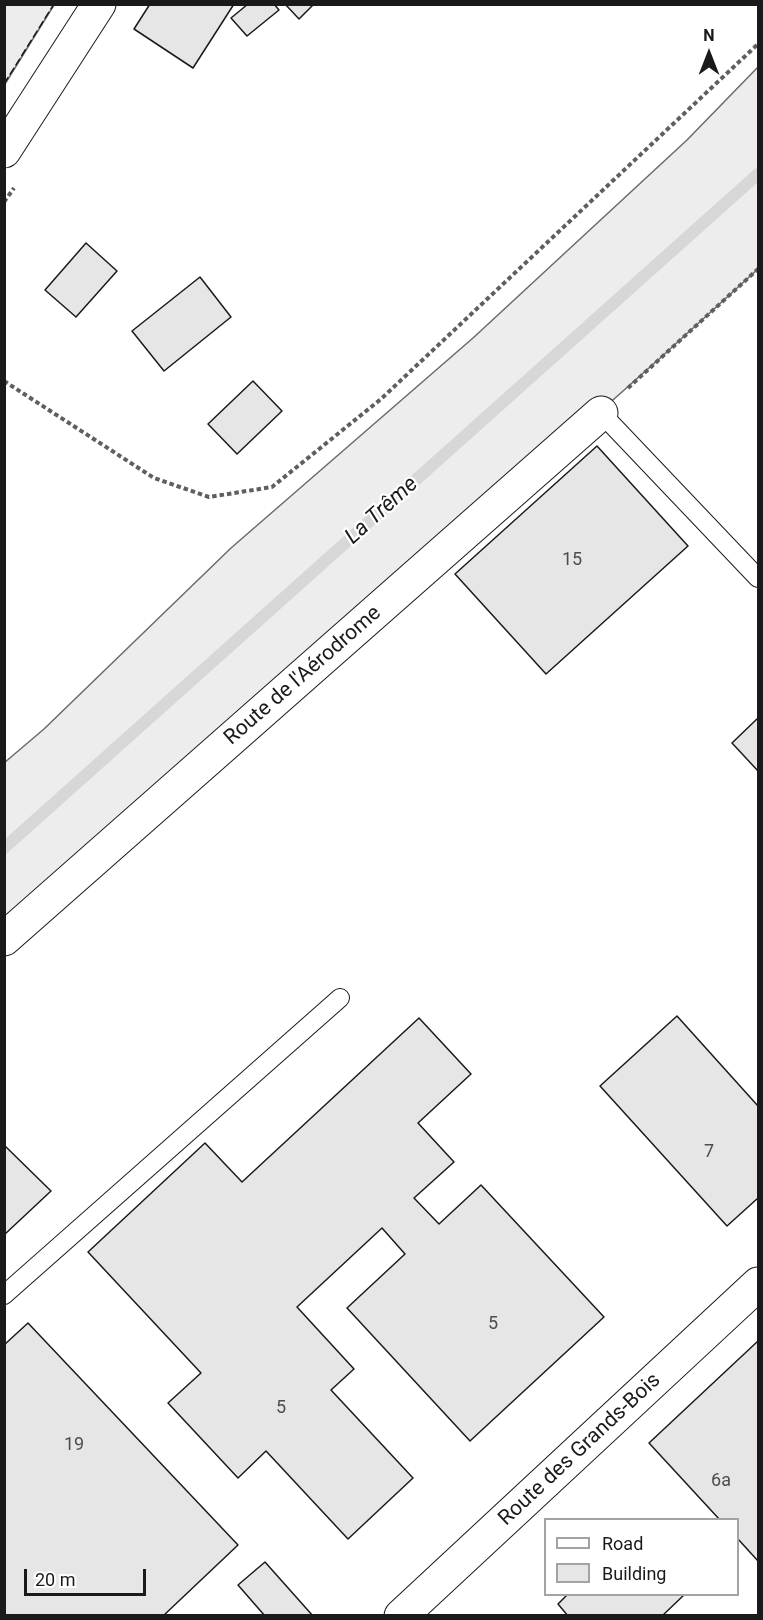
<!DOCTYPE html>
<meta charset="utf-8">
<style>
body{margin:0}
#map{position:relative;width:763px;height:1620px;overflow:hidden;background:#fff;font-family:Roboto,sans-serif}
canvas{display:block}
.frame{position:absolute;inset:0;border:6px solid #1a1a1a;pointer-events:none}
.legend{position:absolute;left:544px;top:1518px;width:195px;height:78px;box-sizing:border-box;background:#fff;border:2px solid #a3a3a3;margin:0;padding:8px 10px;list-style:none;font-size:18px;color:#1a1a1a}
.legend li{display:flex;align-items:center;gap:12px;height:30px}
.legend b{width:30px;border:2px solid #a3a3a3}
.north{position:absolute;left:679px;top:24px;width:60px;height:60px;-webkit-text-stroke:4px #fff;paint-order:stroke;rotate:0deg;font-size:16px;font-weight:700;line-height:24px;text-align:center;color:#1a1a1a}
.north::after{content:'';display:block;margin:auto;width:21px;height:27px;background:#1a1a1a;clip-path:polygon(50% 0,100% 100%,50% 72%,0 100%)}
.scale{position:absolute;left:24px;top:1569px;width:122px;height:27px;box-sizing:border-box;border:3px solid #1a1a1a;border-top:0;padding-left:8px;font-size:18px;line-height:21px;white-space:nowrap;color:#1a1a1a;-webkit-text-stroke:4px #fff;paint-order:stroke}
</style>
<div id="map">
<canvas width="763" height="1620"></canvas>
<div class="frame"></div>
<ul class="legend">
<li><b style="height:8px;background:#fff"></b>Road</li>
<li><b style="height:16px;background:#e6e6e6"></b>Building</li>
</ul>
<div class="north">N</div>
<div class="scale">20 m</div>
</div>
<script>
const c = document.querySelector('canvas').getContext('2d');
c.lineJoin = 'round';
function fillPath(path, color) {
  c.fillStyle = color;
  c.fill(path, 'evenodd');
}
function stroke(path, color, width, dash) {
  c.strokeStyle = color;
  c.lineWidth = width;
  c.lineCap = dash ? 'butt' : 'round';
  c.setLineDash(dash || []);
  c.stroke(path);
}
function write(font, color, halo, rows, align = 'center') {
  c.font = font + ' Roboto,sans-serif';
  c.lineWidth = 4.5;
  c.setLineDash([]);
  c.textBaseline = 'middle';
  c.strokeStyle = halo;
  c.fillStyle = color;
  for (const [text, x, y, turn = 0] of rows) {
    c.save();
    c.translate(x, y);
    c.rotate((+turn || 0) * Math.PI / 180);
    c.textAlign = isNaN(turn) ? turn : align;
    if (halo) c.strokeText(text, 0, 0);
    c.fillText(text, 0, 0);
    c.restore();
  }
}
const built = new Path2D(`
 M5 4 54 5 5 84 4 5Z
 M758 67V269L658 360 5 939 4 763 44 729 231 548 473 338 687 140Z`);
fillPath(built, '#ededed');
stroke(built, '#6a6a6a', 1.5);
stroke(new Path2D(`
 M4 848 758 174`), '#d7d7d7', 12);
const building = new Path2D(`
 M150 4H234L193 68 134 29Z
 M248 4H274L279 10 247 36 231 18Z
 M285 4H314L299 19Z
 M86 243 117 271 76 317 45 290Z
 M200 277 231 317 164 371 132 331Z
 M253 381 282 411 237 454 208 424Z
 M597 446 688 546 546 674 455 574Z
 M758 718V771L732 743Z
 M677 1016 758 1106V1198L727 1226 600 1086Z
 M419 1018 471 1074 418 1123 454 1162 414 1198 439 1224 481 1185 604 1317 470 1441 347 1308 405 1254 382 1228 297 1307 354 1369 331 1390 413 1478 348 1539 266 1451 238 1478 168 1403 201 1373 88 1252 205 1143 242 1182Z
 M4 1145 51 1191 4 1235Z
 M28 1323 238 1545 163 1616H4V1345Z
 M758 1341V1561L738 1539V1520H720L649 1443Z
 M265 1562 313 1616H265L238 1585Z
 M568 1594H685L662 1616H568L558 1604Z`);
fillPath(building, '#e6e6e6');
stroke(building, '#1a1a1a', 1.5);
const service = new Path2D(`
 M601 413 758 578
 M4 1295 340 998`);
const minor = new Path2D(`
 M4 939 601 413
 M401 1616 758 1284`);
const secondary = new Path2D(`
 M4 151 99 4`);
stroke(service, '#1a1a1a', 20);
stroke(minor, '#1a1a1a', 35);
stroke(secondary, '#1a1a1a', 35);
stroke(new Path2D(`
 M4 202 14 188
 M4 381 154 478 209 497 272 487 381 399 758 44
 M628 388 758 269`), '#5f5f5f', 4, [4.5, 3]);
stroke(service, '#fff', 18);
stroke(minor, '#fff', 33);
stroke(secondary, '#fff', 33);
stroke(new Path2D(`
 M4 84 54 4`), '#1a1a1a', 1.5, [8, 3]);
write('18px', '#4d4d4d', null, [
 ["15",572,560],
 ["7",709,1152],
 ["5",493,1324],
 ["5",281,1408],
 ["19",74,1445],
 ["6a",721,1481]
]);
write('21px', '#1a1a1a', '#fff', [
 ["Route de l'Aérodrome",303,676,-41],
 ["Route des Grands-Bois",580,1450,-43]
]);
write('italic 22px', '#1a1a1a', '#fff', [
 ["La Trême",382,511,-42]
]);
</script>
